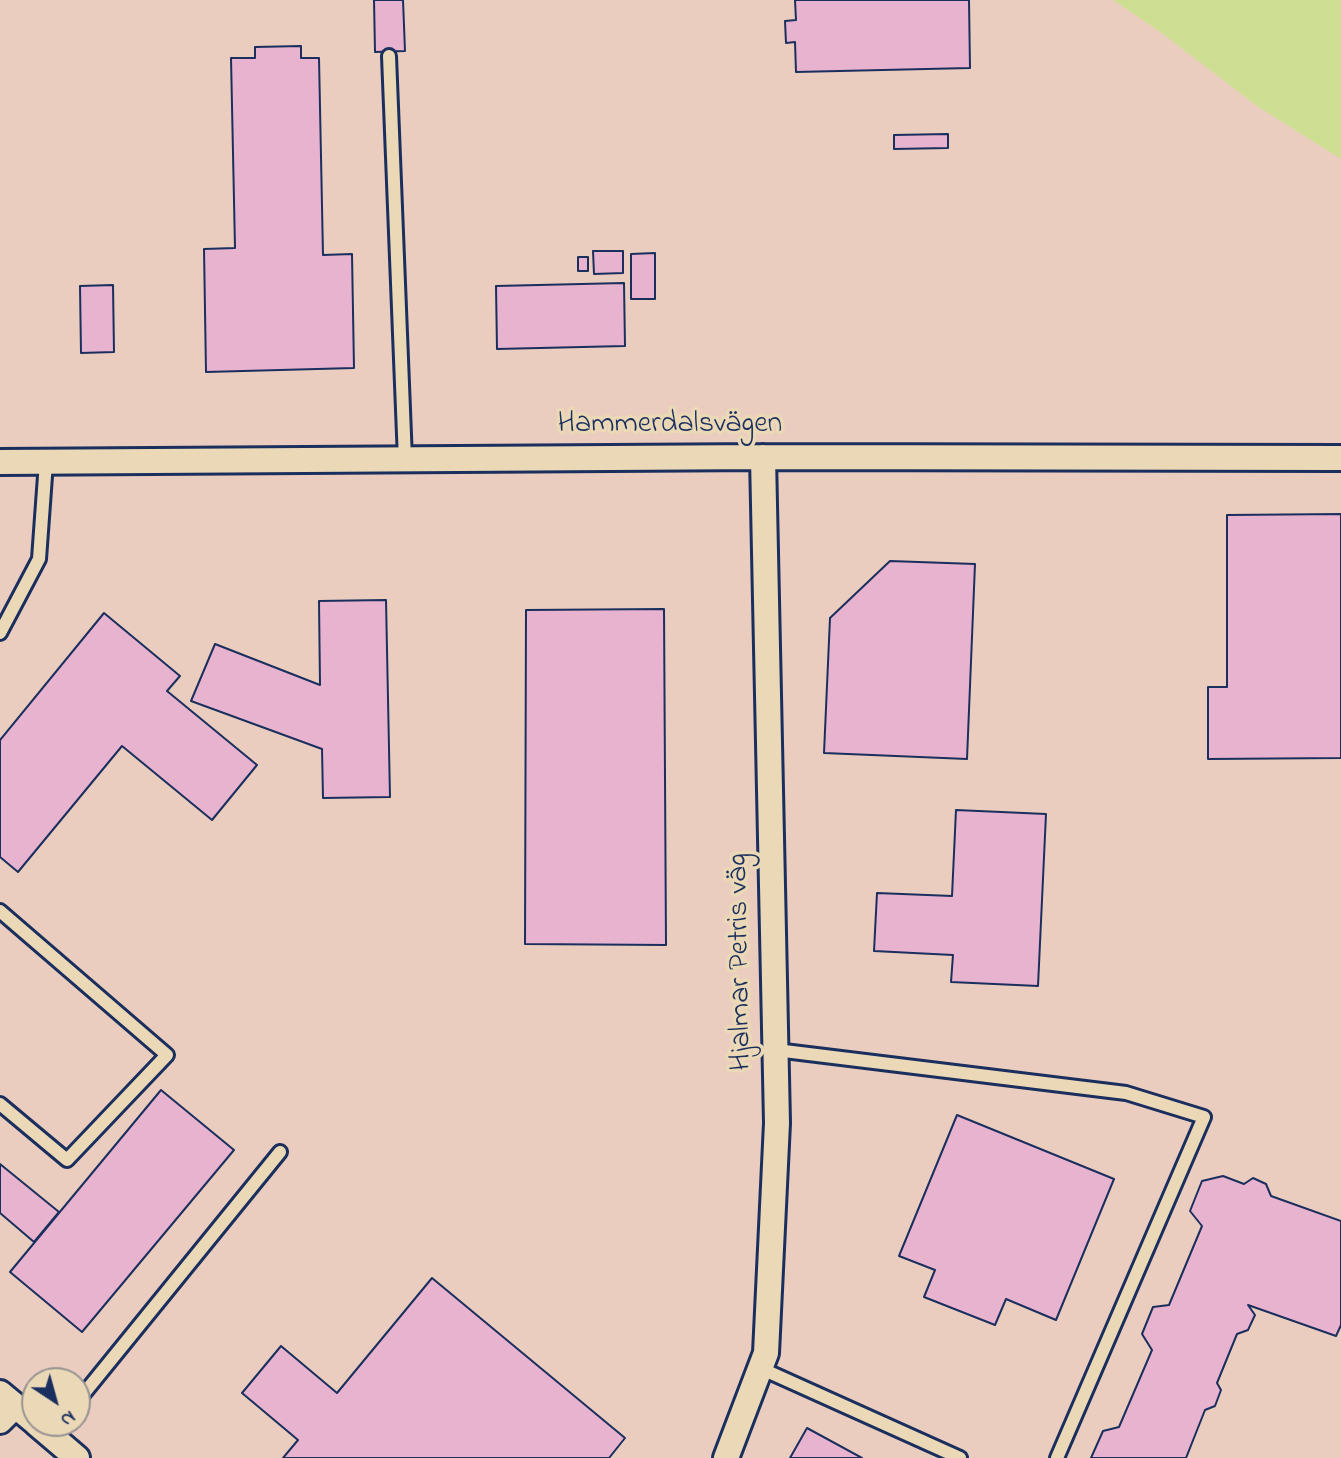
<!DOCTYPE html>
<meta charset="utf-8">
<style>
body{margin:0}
#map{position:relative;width:1341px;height:1458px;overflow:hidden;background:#ebd8b6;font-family:"Indie Flower",sans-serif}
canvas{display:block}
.north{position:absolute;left:21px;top:1367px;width:70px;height:70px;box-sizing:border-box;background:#ebd8b6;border:2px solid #989493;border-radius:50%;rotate:144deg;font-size:19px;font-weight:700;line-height:28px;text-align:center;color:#1b2f5e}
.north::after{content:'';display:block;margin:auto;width:24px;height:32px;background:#1b2f5e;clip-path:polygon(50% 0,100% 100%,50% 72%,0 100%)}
</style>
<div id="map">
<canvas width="1341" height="1458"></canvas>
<div class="north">N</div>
</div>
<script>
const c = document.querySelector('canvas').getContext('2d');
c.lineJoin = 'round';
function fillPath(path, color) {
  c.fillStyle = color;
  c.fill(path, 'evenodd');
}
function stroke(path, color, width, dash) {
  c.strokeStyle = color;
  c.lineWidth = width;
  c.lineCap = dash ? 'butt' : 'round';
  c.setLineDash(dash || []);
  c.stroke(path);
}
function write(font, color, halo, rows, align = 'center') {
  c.font = font + ' "Indie Flower",sans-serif';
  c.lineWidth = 7;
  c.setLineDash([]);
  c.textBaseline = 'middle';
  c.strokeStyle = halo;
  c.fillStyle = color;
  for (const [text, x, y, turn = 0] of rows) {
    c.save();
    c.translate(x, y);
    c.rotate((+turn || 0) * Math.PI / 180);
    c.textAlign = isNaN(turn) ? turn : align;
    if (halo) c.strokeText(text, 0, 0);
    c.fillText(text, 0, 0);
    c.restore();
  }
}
fillPath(new Path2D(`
 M0 0H1113L1159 31 1257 106 1341 159V1458H0ZM35 1381H77V1423H35Z`), '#eacdbe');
fillPath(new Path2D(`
 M1113 0H1341V159L1257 106 1159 31Z`), '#cedf93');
const building = new Path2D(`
 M374 0H403L405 51 375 52Z
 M795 0H969L970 68 796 72 795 42 786 43 785 21 796 20Z
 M301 46V58H319L323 255 352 254 354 368 206 372 204 249 235 248 231 58H255V47Z
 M948 134V148L894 149V135Z
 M593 251H623V273L594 274Z
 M655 253V299H631V254Z
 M578 257H588V271H578Z
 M624 283 625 346 497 349 496 286Z
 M113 285 114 352 81 353 80 286Z
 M1341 514V758L1208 759V687H1227V515Z
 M890 561 975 564 967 759 824 753 830 618Z
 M386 600 390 797 323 798 322 749 191 701 215 644 320 685 319 601Z
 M664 609 666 945 525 944 526 610Z
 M104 613 180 676 167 691 257 765 212 820 122 746 18 872 0 857V740Z
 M956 810 1046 814 1038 986 951 982 953 955 874 951 877 893 952 896Z
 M161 1090 234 1150 82 1332 10 1272Z
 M957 1115 1114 1179 1056 1320 1006 1299 995 1325 924 1297 935 1270 899 1256Z
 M0 1164 59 1212 34 1242 0 1213Z
 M1223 1176 1244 1184 1253 1178 1266 1184 1271 1196 1341 1221V1325L1336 1336 1248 1305 1255 1315 1248 1330 1237 1334 1217 1383 1221 1390 1215 1406 1205 1410 1186 1458H1091L1103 1431 1119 1427 1152 1350 1142 1334 1153 1307 1169 1305 1202 1226 1190 1211 1202 1181Z
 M432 1278 625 1438 609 1458H283L298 1440 242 1393 281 1346 337 1393Z
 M807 1428 862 1458H790Z`);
fillPath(building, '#e7b3cf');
stroke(building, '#1b2f5e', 2);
const lane = new Path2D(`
 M389 56 405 460
 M0 633 39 559 46 462
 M0 911 167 1055 67 1160 0 1104
 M776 1050 1126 1093 1204 1117 1057 1458
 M760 1368 960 1458
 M77 1402 280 1152`);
const street = new Path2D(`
 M0 462 763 457 1341 458
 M0 1393 35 1422
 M0 1421 15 1406
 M36 1423 77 1458
 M726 1458 766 1353 777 1123 763 457`);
stroke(lane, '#1b2f5e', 18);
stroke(street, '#1b2f5e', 30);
stroke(lane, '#ebd8b6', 12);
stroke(street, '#ebd8b6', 24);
write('30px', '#1b2f5e', '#ebd8b6', [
 ["Hammerdalsvägen",670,426],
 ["Hjalmar Petris väg",742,962,-91]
]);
</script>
